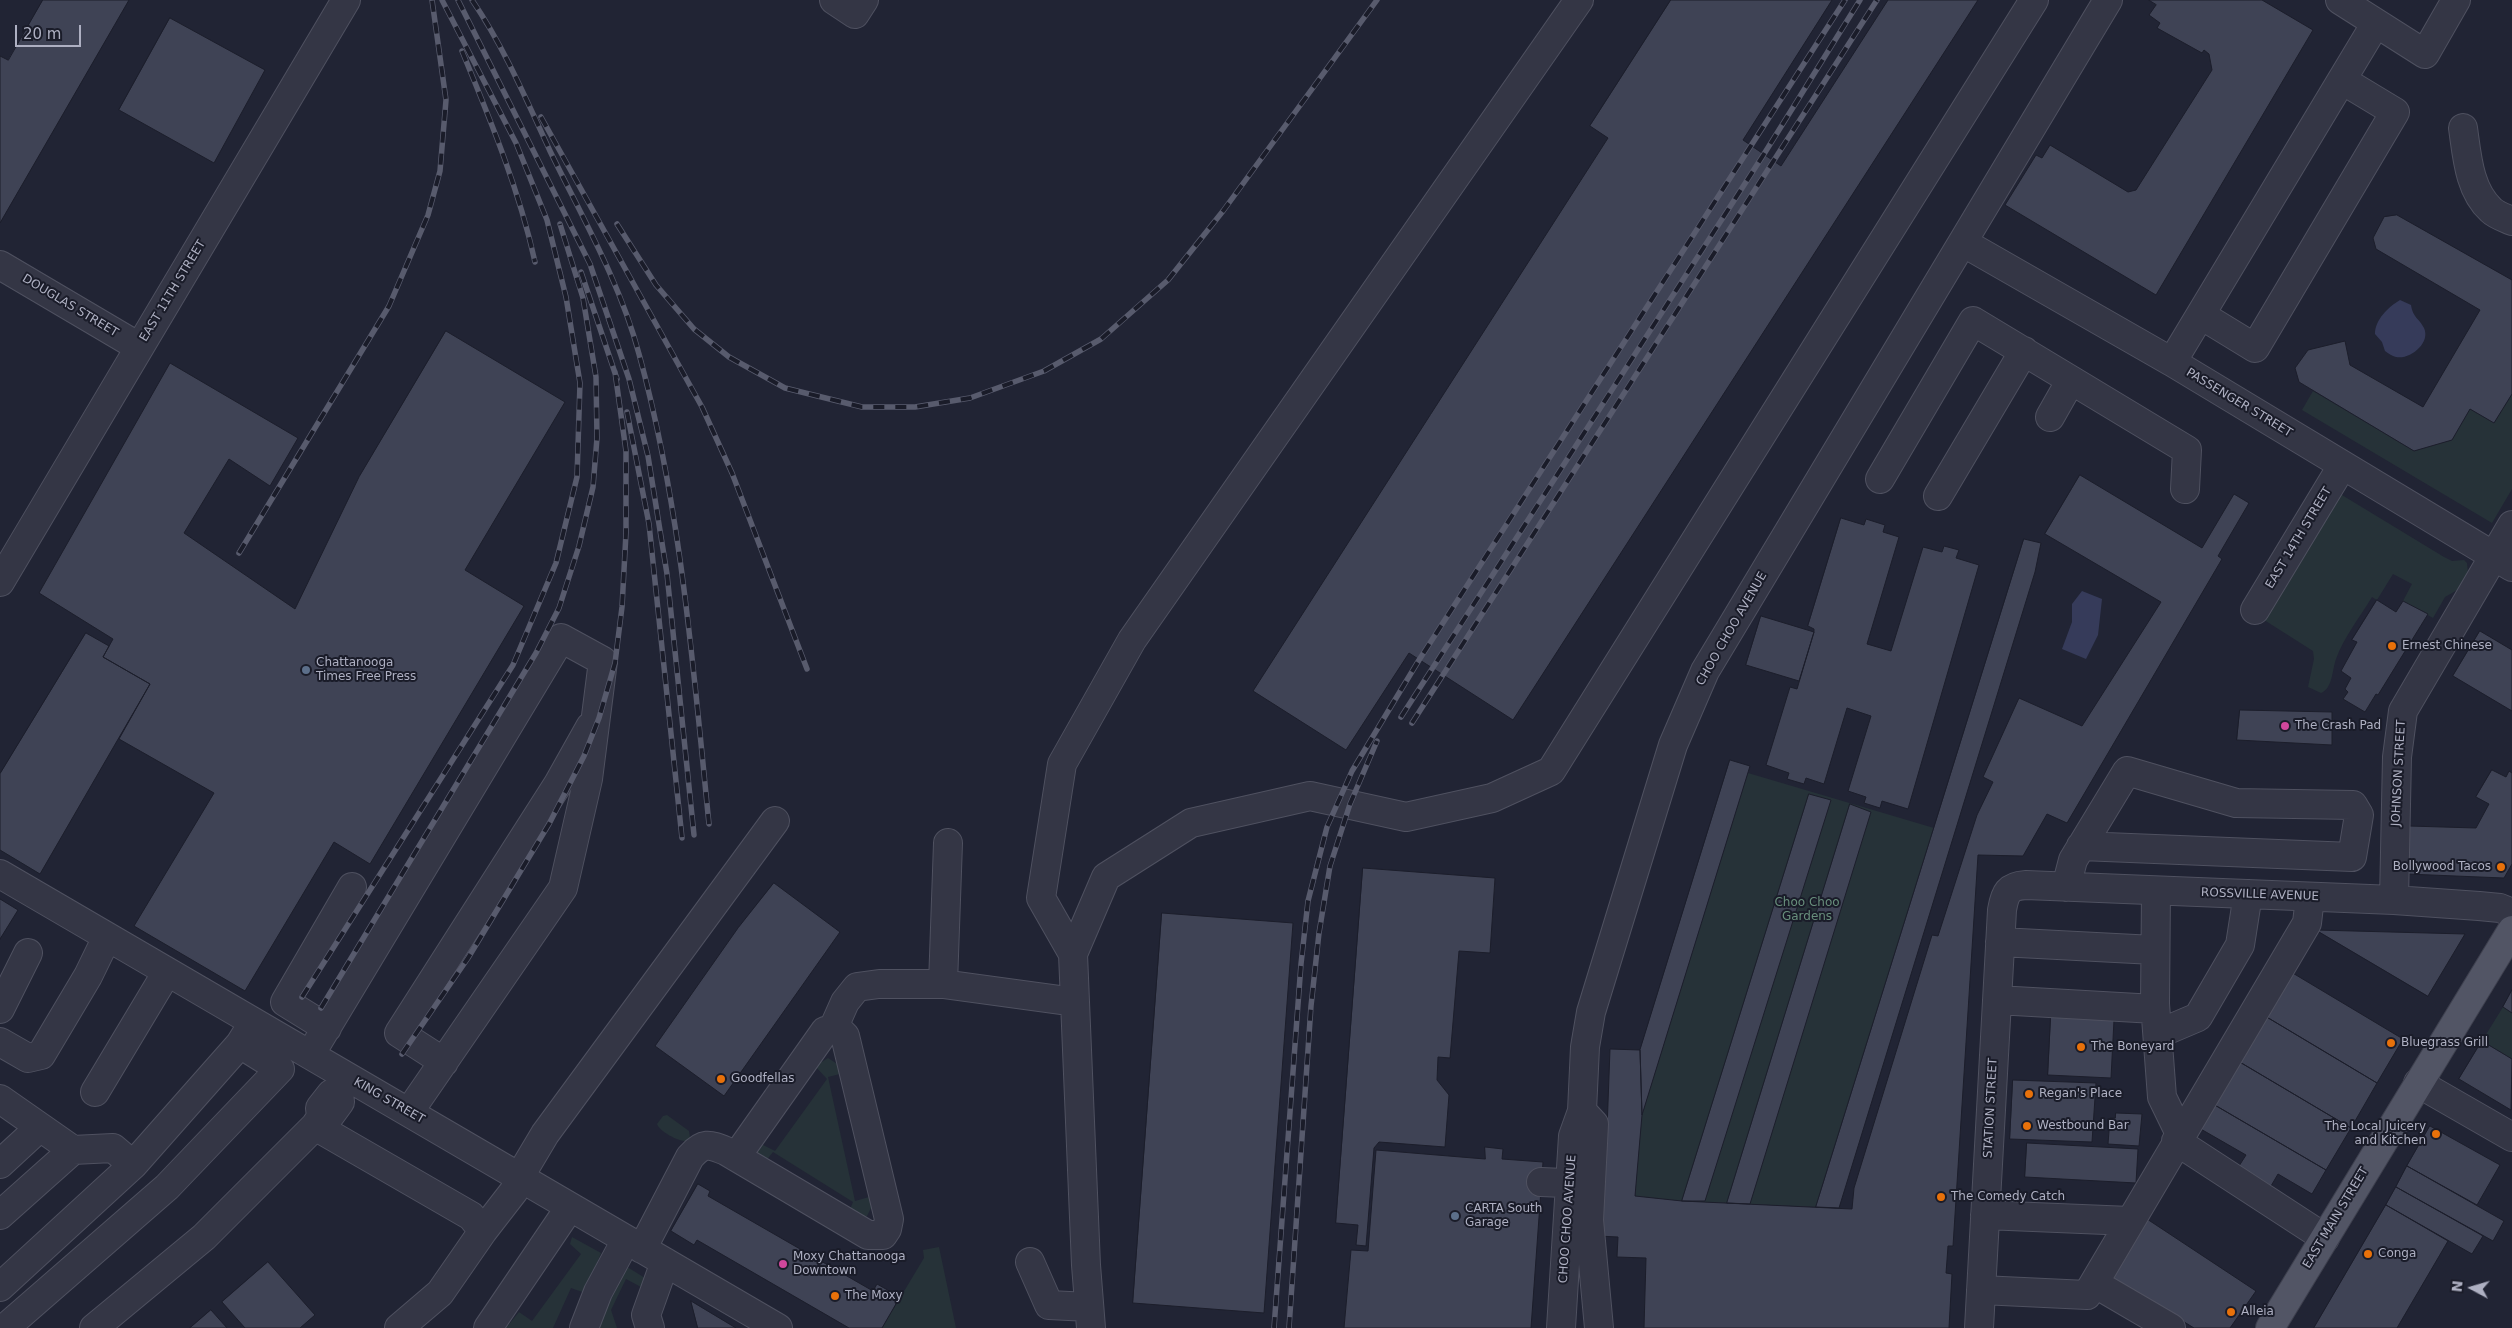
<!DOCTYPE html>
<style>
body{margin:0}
#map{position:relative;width:2512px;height:1328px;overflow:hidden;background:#212434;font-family:"DejaVu Sans",sans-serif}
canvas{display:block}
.north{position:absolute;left:2447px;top:1263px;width:50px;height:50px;-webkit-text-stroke:4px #1a1c29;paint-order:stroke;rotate:276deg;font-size:14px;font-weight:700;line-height:20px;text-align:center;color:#aeb0c2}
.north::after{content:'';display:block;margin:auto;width:18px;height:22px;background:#aeb0c2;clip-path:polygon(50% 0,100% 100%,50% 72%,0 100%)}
.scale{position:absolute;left:15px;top:25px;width:66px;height:22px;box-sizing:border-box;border:2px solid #aeb0c2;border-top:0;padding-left:6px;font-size:15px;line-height:18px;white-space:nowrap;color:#aeb0c2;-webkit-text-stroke:4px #1a1c29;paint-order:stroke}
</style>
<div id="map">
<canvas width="2512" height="1328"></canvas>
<div class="north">N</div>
<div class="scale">20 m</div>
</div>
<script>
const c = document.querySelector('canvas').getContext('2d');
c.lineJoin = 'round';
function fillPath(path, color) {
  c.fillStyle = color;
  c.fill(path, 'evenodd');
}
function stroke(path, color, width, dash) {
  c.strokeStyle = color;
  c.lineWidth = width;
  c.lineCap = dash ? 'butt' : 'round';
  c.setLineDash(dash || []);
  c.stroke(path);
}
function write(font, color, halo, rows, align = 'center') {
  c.font = font + ' "DejaVu Sans",sans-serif';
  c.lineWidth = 4;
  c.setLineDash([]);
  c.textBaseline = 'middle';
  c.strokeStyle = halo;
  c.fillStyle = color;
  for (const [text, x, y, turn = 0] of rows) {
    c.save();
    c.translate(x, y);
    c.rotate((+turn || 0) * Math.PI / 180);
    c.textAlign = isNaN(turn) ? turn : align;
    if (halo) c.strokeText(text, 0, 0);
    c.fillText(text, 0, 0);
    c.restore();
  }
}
fillPath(new Path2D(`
 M2313 391 2414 451 2452 440 2470 409 2494 423 2512 394V489L2492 523 2302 410Z
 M2337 492 2444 557 2452 561 2464 560 2467 563 2468 574 2459 589 2445 597 2433 618 2403 601 2412 584 2393 574 2377 600 2372 597C2360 617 2344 637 2336 659 2332 670 2333 688 2321 693L2308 687 2314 659 2313 651 2261 618Z
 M1748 773 1934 828 1816 1207 1682 1201 1635 1196 1642 1115Z
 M2503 1007 2512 1013V1059L2482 1041Z
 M828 1058 842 1067 840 1074 828 1077 855 1201 869 1197 873 1204 867 1216 861 1218 849 1212 853 1202 773 1152 765 1162 760 1163 754 1149 759 1143 775 1151 827 1079 815 1066Z
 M667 1115 689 1131 690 1138 688 1141C679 1142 660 1132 657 1124L663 1116Z
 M572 1237 601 1253 585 1293 571 1288 553 1328H506L519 1312 532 1321 581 1254 570 1244Z
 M939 1247 956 1328H882L924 1258 923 1250Z
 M624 1265 645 1278 641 1287 626 1279 611 1310 617 1328H599Z`), '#263238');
fillPath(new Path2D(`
 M2400 300 2411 305C2413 318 2419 318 2424 328 2431 343 2410 360 2396 357 2392 356 2388 353 2385 351L2382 342 2375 334C2375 320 2388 307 2400 300Z
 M2082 591 2102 599 2098 635 2086 659 2062 649 2072 622V604Z`), '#363b5a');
const building = new Path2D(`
 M43 0H129L0 223V56L8 60Z
 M1671 0H1832L1743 140 1781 166 1888 0H1978L1513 720 1409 653 1346 750 1253 691 1608 138 1590 126Z
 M2149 0H2262L2313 30 2156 295 2005 205 2036 155 2042 158 2050 145 2128 192 2136 190 2212 70 2209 54 2204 50 2202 53 2157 28 2160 23 2149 15 2156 5Z
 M170 18 265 70 214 163 119 110Z
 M2397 215 2512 280V394L2494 423 2470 409 2452 440 2414 451 2299 382 2295 368 2308 350 2345 341 2350 365 2423 407 2480 310 2376 249 2373 238 2384 217Z
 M446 331 565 402 465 570 524 606 370 864 334 842 245 991 134 926 214 793 119 739 150 684 103 657 113 639 39 593 170 363 298 438 270 486 229 459 184 533 295 609 359 477Z
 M2080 475 2202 548 2234 494 2249 503 2218 556 2222 559 2067 823 2047 814 2023 856 1978 855 1953 1246H1948L1947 1260 1946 1273 1952 1274 1949 1328H1644L1646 1258 1617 1257 1618 1237 1598 1236 1603 1157H1606L1610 1049 1640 1050 1642 1115 1635 1196 1682 1201 1852 1209 1854 1188 1932 935 1938 936 1977 815 1993 782 1983 777 2019 698 2082 726 2161 602 2045 534Z
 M1841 518 1864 525 1866 519 1885 525 1883 532 1899 537 1867 644 1891 651 1923 547 1942 552 1944 546 1959 550 1956 558 1979 565 1908 809 1882 801 1880 808 1864 803 1866 797 1848 791 1871 716 1847 708 1824 784 1806 778 1804 784 1787 779 1789 773 1766 765 1790 687 1797 689 1814 632V629L1808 626Z
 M2024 539 2041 543 2035 572 1839 1208 1816 1207Z
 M2377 600 2396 612 2403 601 2428 614 2378 695 2376 694 2365 712 2343 699 2348 692 2345 689 2351 678 2341 671 2357 642 2352 640Z
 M1761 616 1814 632 1799 681 1746 665Z
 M2480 631 2512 650V711L2453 676Z
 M86 633 109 646 103 657 150 684 40 874 0 850V774Z
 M2240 710 2332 712V745L2237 740Z
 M1730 760 1750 766 1642 1115 1640 1050Z
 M2492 770 2506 777 2509 771 2512 773V864L2504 878 2407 874 2409 826 2476 828 2489 804 2476 797Z
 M1809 794 1831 800 1705 1201H1682Z
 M1850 804 1871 812 1750 1204 1727 1203Z
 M1363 868 1495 878 1490 953 1459 951 1450 1058 1438 1057 1437 1080 1449 1095 1445 1147 1379 1142 1374 1148 1366 1246 1356 1245 1358 1225 1336 1223Z
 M774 883 840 932 724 1096 655 1046 738 928Z
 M0 899 18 910 0 939Z
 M1162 913 1293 923 1264 1313 1133 1303Z
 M2316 930 2465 934 2428 996Z
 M2291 972 2403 1039 2377 1083 2265 1016Z
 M2512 990V1013L2503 1007Z
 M2051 1016 2114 1020 2111 1078 2048 1075Z
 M2265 1016 2377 1083 2351 1128 2238 1061Z
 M2482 1041 2512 1059 2511 1110 2459 1079Z
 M2238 1061 2351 1128 2326 1170 2213 1104Z
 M2013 1080 2096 1083 2092 1142 2010 1139Z
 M2213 1104 2326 1170 2312 1194 2278 1174 2271 1186 2239 1166 2246 1155 2199 1128Z
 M2116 1113 2142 1114 2139 1146 2108 1144 2110 1118H2115Z
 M2430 1126 2500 1165 2477 1205 2407 1166Z
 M2027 1143 2138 1149 2136 1183 2025 1177Z
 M1485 1147 1503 1149 1502 1159 1543 1162 1531 1328H1344L1351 1250 1368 1251 1376 1150 1485 1159Z
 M2407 1166 2504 1221 2493 1241 2396 1187Z
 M698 1184 710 1191 708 1196 873 1291 877 1284 900 1297 882 1328H849L697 1240 694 1245 671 1231Z
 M2396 1187 2483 1236 2472 1254 2386 1205Z
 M2386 1205 2448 1241 2397 1328H2314Z
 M2147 1219 2256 1291 2230 1328H2194L2112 1278Z
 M268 1262 315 1315 300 1328H245L222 1302Z
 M691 1301 736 1328H698Z
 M211 1310 227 1328H190Z`);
fillPath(building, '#3f4355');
stroke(building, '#1c1e2b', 1);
const minor = new Path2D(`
 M834 0 855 14 864 0
 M2340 0 2425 54 2456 0
 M2463 128C2467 156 2469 190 2491 210 2496 215 2505 218 2512 221
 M1964 243 2172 362 2512 567
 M0 265 139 347
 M2201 315 2255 348 2395 112 2342 80
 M2172 362 2376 23
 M2050 417 2071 380 2187 450 2185 489
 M1880 479 1973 321 2071 380
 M1938 496 2024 351
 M0 582 346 0
 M2255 610 2342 466
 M948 843 943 984 1075 1002
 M0 874 778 1328
 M2066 887 2073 860 2127 771 2236 803 2353 805 2359 815 2352 857 2081 846
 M2156 891 2155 1004 2162 1097 2180 1134
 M2394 900 2397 757 2403 711 2512 525
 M2000 942 2154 950
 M1073 954 1041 898 1062 764 1132 640 1579 0
 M1997 1000 2155 1009
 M0 1009 28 953
 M327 1028 285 1002 352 887
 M833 1029 845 1002 857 987 879 984H943
 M2158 1034 2198 1017 2240 945 2248 894
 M0 1042 28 1058 41 1055 88 976 107 937
 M310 1055 561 638 603 661 588 779 563 888 409 1112
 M444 1062 399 1033 558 784 590 727
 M2418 1083 2512 1137
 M95 1092 167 972
 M0 1099 73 1150 113 1148 133 1165 240 1044 250 1028
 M1582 1111 1594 1124 1589 1220 1599 1328
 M315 1126 321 1117 320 1108 331 1094H339L340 1102 329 1117H321
 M2176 1141 2325 1238
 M0 1164 39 1128
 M1541 1182 1587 1184
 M0 1215 73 1150
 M1985 1215 2130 1221
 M483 1231 514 1191 520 1176 545 1134 775 821
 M642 1249 690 1157C703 1142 709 1144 726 1151L868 1235H883L887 1229 889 1219 845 1036C839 1029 834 1028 825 1031L736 1157
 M1030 1262 1049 1305 1089 1307
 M2094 1283 2171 1328
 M0 1287 133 1165
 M1981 1290 2087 1295 2307 923 2310 897
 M5 1328 167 1187 280 1069 240 1044
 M94 1328 204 1237 315 1126 471 1216 483 1231 440 1293 399 1328
 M488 1328 570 1207
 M584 1328 598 1292 626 1240
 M650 1328 646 1315 665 1262
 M1091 1328 1086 1265 1073 954 1106 877 1191 823 1310 796 1406 817 1492 798 1551 771 2034 0
 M1561 1328 1573 1136 1582 1111 1585 1047 1591 1012 1673 745 1705 671 2108 0
 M1979 1328 2002 910C2005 893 2008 886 2026 885L2394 900 2479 906 2500 908 2512 913`);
const major = new Path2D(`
 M2270 1328 2512 930`);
stroke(minor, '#4f5160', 30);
stroke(major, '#3e404e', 30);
stroke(minor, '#343645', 28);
stroke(major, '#525565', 28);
const rail = new Path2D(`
 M458 0 590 264 629 379 648 456 667 574 694 835
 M472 0C504 47 526 99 550 151 582 217 620 282 639 354 681 507 693 666 709 824
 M462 51C490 119 519 189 535 262
 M541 117 702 407 732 473 807 669
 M617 224 656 285 694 329 729 357 785 388 862 407H915L970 398 1044 371 1101 339 1168 280 1223 211 1377 0
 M581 272 617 379
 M627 412 649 524 682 838
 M239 553 389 306 428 215 440 171 446 100 432 0
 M1401 717 1764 154 1860 0
 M1412 723 1877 0
 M302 997 513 665 556 563 577 477 580 383 566 297 547 220 516 143 442 0
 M321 1008 536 653 559 608 579 546 593 487 597 438 596 377 583 298 560 224
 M402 1054 468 958 549 824 584 756 599 718 615 663 622 607 626 533V451L615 372
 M1274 1328 1301 964 1308 901 1327 827 1352 771 1419 660 1845 0
 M1289 1328 1311 1006 1319 933 1330 866 1350 804 1377 741`);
stroke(rail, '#585b6d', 5.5);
stroke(rail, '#1a1c29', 4, [11]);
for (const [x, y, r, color] of [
 [2392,646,5,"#e8710a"],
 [306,670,5,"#5c6f8a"],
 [2285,726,5,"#d1479c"],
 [2501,867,5,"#e8710a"],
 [2391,1043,5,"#e8710a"],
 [2081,1047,5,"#e8710a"],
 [721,1079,5,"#e8710a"],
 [2029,1094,5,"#e8710a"],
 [2027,1126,5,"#e8710a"],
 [2436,1134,5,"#e8710a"],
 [1941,1197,5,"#e8710a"],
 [1455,1216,5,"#5c6f8a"],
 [2368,1254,5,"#e8710a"],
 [783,1264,5,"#d1479c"],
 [835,1296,5,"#e8710a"],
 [2231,1312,5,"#e8710a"]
]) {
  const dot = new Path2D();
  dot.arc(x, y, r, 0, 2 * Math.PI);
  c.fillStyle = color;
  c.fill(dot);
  stroke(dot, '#1a1c29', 2);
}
write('12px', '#aeb0c2', '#1a1c29', [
 ["EAST 11TH STREET",173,291,-59],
 ["DOUGLAS STREET",70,306,31],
 ["PASSENGER STREET",2239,403,31],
 ["EAST 14TH STREET",2299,538,-59],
 ["CHOO CHOO AVENUE",1732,629,-60],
 ["JOHNSON STREET",2399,773,-87],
 ["ROSSVILLE AVENUE",2260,895,2],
 ["KING STREET",389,1101,30],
 ["STATION STREET",1991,1108,-87],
 ["EAST MAIN STREET",2336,1218,-59],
 ["CHOO CHOO AVENUE",1568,1219,-86]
]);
write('12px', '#aeb0c2', '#1a1c29', [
 ["Ernest Chinese",2402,646],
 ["Chattanooga",316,663],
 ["Times Free Press",316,677],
 ["The Crash Pad",2295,726],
 ["Bollywood Tacos",2491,867,"right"],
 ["Bluegrass Grill",2401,1043],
 ["The Boneyard",2091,1047],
 ["Goodfellas",731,1079],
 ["Regan's Place",2039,1094],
 ["Westbound Bar",2037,1126],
 ["The Local Juicery",2426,1127,"right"],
 ["and Kitchen",2426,1141,"right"],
 ["The Comedy Catch",1951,1197],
 ["CARTA South",1465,1209],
 ["Garage",1465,1223],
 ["Conga",2378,1254],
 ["Moxy Chattanooga",793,1257],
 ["Downtown",793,1271],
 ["The Moxy",845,1296],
 ["Alleia",2241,1312]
], 'left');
write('12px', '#688f7c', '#1a1c29', [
 ["Choo Choo",1807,903],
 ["Gardens",1807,917]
]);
</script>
